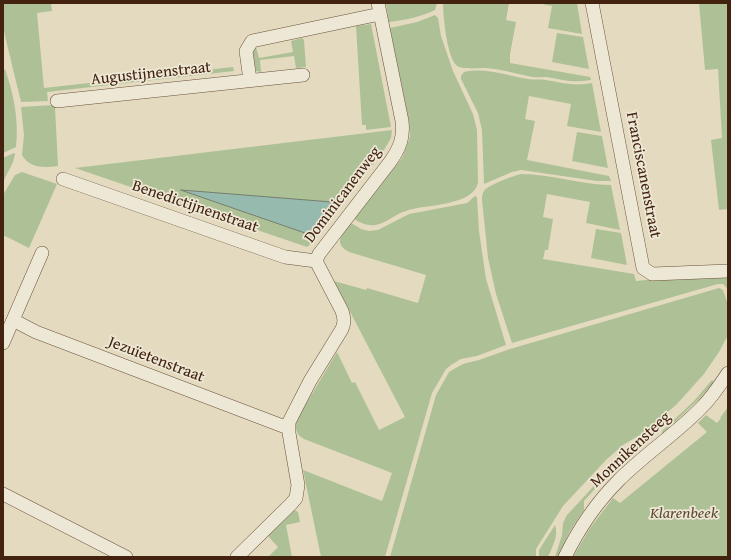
<!DOCTYPE html>
<meta charset="utf-8">
<style>
body{margin:0}
#map{position:relative;width:731px;height:560px;overflow:hidden;background:#e4dabf;font-family:"Gentium Book Plus",serif}
canvas{display:block}
.frame{position:absolute;inset:0;border:4px solid #43230f;pointer-events:none}
</style>
<div id="map">
<canvas width="731" height="560"></canvas>
<div class="frame"></div>
</div>
<script>
const c = document.querySelector('canvas').getContext('2d');
c.lineJoin = 'round';
function fillPath(path, color) {
  c.fillStyle = color;
  c.fill(path, 'evenodd');
}
function stroke(path, color, width, dash) {
  c.strokeStyle = color;
  c.lineWidth = width;
  c.lineCap = dash ? 'butt' : 'round';
  c.setLineDash(dash || []);
  c.stroke(path);
}
function write(font, color, halo, rows, align = 'center') {
  c.font = font + ' "Gentium Book Plus",serif';
  c.lineWidth = 3.5;
  c.setLineDash([]);
  c.textBaseline = 'middle';
  c.strokeStyle = halo;
  c.fillStyle = color;
  for (const [text, x, y, turn = 0] of rows) {
    c.save();
    c.translate(x, y);
    c.rotate((+turn || 0) * Math.PI / 180);
    c.textAlign = isNaN(turn) ? turn : align;
    if (halo) c.strokeText(text, 0, 0);
    c.fillText(text, 0, 0);
    c.restore();
  }
}
fillPath(new Path2D(`
 M3 3H51L52 11 37 13 44 88 233 67 234 71 47 92 48 101 21 102 5 36 3 27Z
 M386 3H437L435 10C421 17 405 20 389 22Z
 M443 3H509L506 20 516 22 510 54V63L590 77 591 80C572 83 564 80 546 77 540 77 534 78 528 76 514 73 500 69 486 68 478 68 461 70 456 65 447 56 443 16 443 3Z
 M537 3H577L582 34 548 28 552 6Z
 M699 3H728V220L727 209 719 210 711 140 722 138 718 69 705 70Z
 M435 15 438 18 441 36 453 71 473 114 477 130 478 183C472 207 424 204 406 211 395 214 385 224 375 225 367 226 361 223 354 219L402 158 410 137 409 121 390 28 417 22Z
 M371 24 391 127 366 130V125H362L356 26Z
 M557 33 583 37 589 69 552 62Z
 M302 38 304 40 306 67 296 68 294 56 260 60 261 72 256 71 252 51 256 47 259 58 293 52 291 41Z
 M5 69C14 95 19 121 16 147L3 153V71Z
 M464 72C485 67 508 76 528 79 534 80 540 79 546 80 563 83 575 86 592 83L601 132 567 126 571 104 529 96 525 119 535 121 527 160 609 176 611 181H597L521 170 512 172 484 184 482 130 478 113 461 79V76Z
 M54 105 55 107 58 166C44 168 29 168 22 155L24 135 21 107Z
 M392 130 391 138 384 150 310 245 307 247 75 168Z
 M577 132 602 136 608 168 572 161Z
 M14 153 15 154 13 162 3 182V158Z
 M22 172 57 184 29 248 3 235V195L15 175Z
 M521 174C552 174 581 185 611 185L620 230 586 223 590 202 547 194 543 217 553 219 548 250H545L543 259 634 274 636 281 665 278 728 276V289L723 284H718L512 343 496 294 488 258 482 200C482 197 482 194 484 191 488 185 513 176 521 174Z
 M475 196 477 197 479 231 486 279 506 345 477 356 461 359 451 365 446 369 432 393 385 557H321L303 470 382 501 392 473 304 439C295 434 294 426 298 417L337 352 352 383 355 382 379 430 405 417 334 281 366 290 367 288 418 303 426 275 349 252C332 243 343 233 351 223L361 229 369 231 378 230 409 214 462 204 467 203Z
 M596 229 621 233 627 265 591 258Z
 M719 288 723 290 728 305V335L719 352 704 374 676 405 643 433 623 445 606 460 563 506 536 549V557H390L436 395 449 372 454 369 463 364 479 360 510 349Z
 M712 380 714 382 696 402 662 434V431L694 401Z
 M728 407V557H573L590 528 613 498 620 503 707 432 698 423 706 415 717 423 721 418H720Z
 M649 441 629 458 630 460 620 461 584 501V510L569 533 558 557H555L562 535 563 523 567 515 604 475 621 459Z
 M294 510 298 512 300 522 286 525 292 557H268L278 547 268 536Z
 M555 525C559 535 552 548 548 557H539V550Z`), '#aec196');
const water = new Path2D(`
 M181 190 332 202 309 234Z`);
fillPath(water, '#96bbae');
stroke(water, '#757e6e', 1);
const street = new Path2D(`
 M592 3 643 268 652 274 728 271
 M250 80 246 51 252 41 380 14
 M57 101 303 75
 M63 179 285 257 316 261
 M13 320 36 332 288 428
 M3 343 42 253
 M3 494 126 557
 M237 557 291 504 296 498 298 485 289 433V422L310 381 342 329C345 322 344 318 342 311L316 261 319 254 390 162C400 148 404 137 402 121L378 3
 M565 557C579 528 597 502 619 480 645 454 677 433 702 407 712 397 720 385 728 373`);
stroke(street, '#6b513b', 14);
stroke(street, '#ede7d5', 13);
write('16px', '#43230f', '#ede7d5', [
 ["Augustijnenstraat",151,74,-6],
 ["Franciscanenstraat",643,175,79],
 ["Dominicanenweg",343,195,-53],
 ["Benedictijnenstraat",195,207,19],
 ["Jezuïetenstraat",156,360,21],
 ["Monnikensteeg",631,450,-43]
]);
write('italic 16px', '#5e4a31', '#ede7d5', [
 ["Klarenbeek",684,514]
]);
</script>
